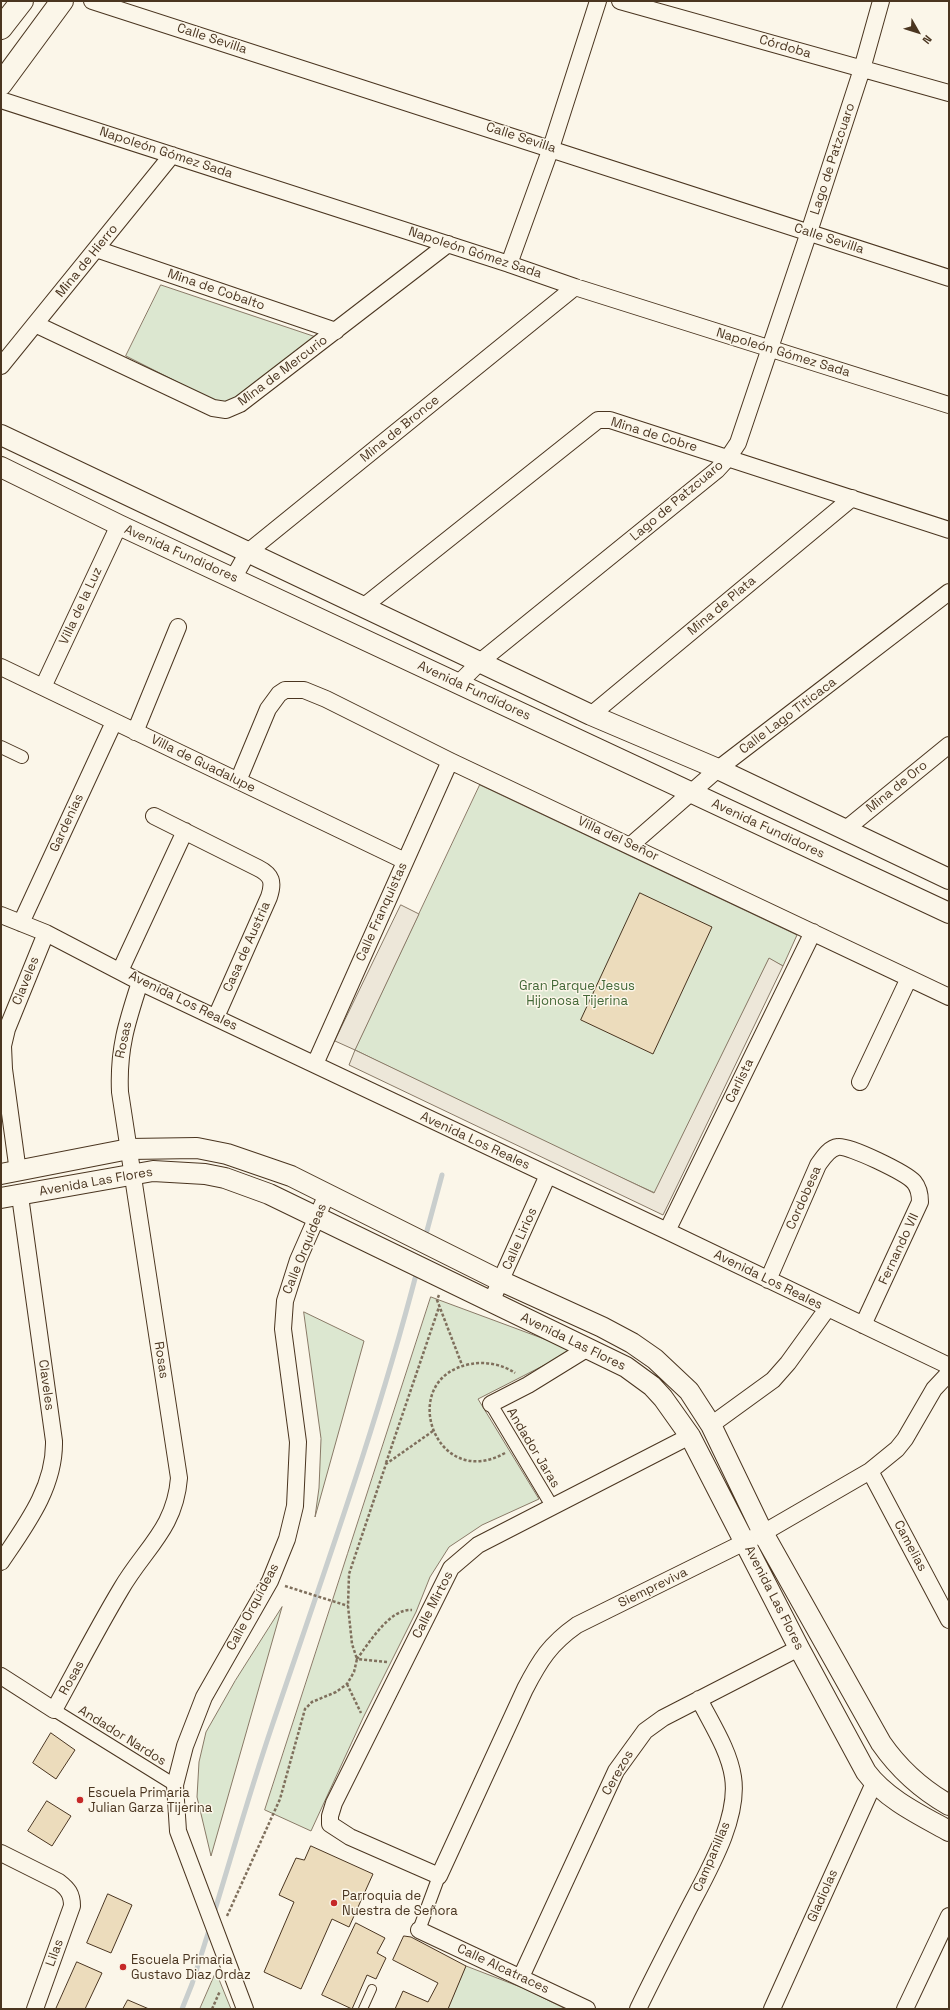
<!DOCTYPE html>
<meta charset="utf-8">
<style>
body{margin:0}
#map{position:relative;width:950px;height:2010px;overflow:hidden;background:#fbf6e9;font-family:"Space Grotesk",sans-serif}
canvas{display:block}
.frame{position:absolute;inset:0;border:2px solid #4a3520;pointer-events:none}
.north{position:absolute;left:898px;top:12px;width:40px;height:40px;-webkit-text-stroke:3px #fbf6e9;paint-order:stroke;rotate:129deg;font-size:11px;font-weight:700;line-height:16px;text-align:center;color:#4a3520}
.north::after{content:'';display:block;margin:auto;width:14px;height:18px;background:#4a3520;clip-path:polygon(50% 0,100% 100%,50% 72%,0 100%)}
</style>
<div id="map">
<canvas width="950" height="2010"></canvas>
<div class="frame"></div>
<div class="north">N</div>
</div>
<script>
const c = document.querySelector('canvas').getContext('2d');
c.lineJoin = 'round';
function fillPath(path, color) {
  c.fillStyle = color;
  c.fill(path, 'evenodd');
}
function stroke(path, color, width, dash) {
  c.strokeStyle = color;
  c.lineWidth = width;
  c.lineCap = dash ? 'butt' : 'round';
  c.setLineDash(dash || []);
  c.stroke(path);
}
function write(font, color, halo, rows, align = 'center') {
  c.font = font + ' "Space Grotesk",sans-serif';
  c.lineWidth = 3;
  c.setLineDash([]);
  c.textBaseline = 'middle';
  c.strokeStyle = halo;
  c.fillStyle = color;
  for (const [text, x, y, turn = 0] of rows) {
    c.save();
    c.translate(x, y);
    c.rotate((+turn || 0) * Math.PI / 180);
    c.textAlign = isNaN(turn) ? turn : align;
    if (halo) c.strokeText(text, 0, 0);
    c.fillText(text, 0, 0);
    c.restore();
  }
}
const green = new Path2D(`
 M161 285 316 337 229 408 126 356Z
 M480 785 797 935 783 966 769 959 655 1193 545 1143 355 1050Z
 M431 1297 574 1350 478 1399 539 1499 482 1525 449 1547 430 1577 416 1612 363 1718 311 1831 265 1810Z
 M304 1312 364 1341 315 1517 319 1488 321 1439Z
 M282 1607 211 1856 197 1797 199 1762 206 1732 235 1681Z
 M466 1966 523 1988 566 2009H448Z
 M216 1972 231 2009H200Z`);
fillPath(green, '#dce7d0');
stroke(green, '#887966', 1);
const parking = new Path2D(`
 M401 905 419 914 355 1050 654 1193 769 958 783 966 663 1215 349 1065 355 1050 335 1041Z`);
fillPath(parking, '#ede7d9');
stroke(parking, '#887966', 1);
stroke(new Path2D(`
 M425 1238 442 1175
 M214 1913C233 1851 251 1788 272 1726 323 1575 377 1425 417 1271
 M182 2009 192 1984 210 1927`), '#c9cecd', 5);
const building = new Path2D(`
 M640 893 712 927 653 1054 581 1020Z
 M51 1733 75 1750 56 1779 33 1763Z
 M47 1801 71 1816 52 1846 28 1831Z
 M311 1846 373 1874 349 1927 332 1919 301 1989 264 1972 294 1902 279 1895 296 1858 304 1860Z
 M108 1894 132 1905 111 1953 87 1943Z
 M356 1923 385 1938 377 1953 386 1958 376 1979 367 1975 352 2009 322 1995Z
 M404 1936 411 1937 466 1966 448 2009H395L403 1991 428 2002 438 1983 393 1960Z
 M77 1962 102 1973 85 2009H56Z
 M128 2000 149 2009H123Z`);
fillPath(building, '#ecdcbc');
stroke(building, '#4a3520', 1);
const service = new Path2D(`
 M363 2009 372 1989`);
const pedestrian = new Path2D(`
 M1 747 22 757
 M491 1404 552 1506
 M54 1710 175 1785
 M419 1930 439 1876`);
const minor = new Path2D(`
 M92 1 949 278
 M620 1 949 93
 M1 100 509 264 575 287 949 405
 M96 249 336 331
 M509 264 551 148 598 1
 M35 324 213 408 226 410 240 404 448 244
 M1 366 172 155
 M234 577 248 552 575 287
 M363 607 598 420H610L949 530
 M1 667 405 861
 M458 684 481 661 717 470 728 458 738 443 809 232 862 69 881 1
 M43 687 119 525
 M591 715 852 498
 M135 732 178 627
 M238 781 268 709 279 694 285 690H304L326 699 450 761 949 997
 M154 816 258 868C272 875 274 882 269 897L216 1017
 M846 829 949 745
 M631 845 718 769 949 592
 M1 915 46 933 140 982 667 1231 949 1366
 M21 923 114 722
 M120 971 185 831
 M315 1064 450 761
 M860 1082 909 978
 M18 1172 4 1069 3 1046 7 1029 46 933
 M667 1231 813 932
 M768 1280 818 1165C823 1158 829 1148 838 1147 849 1145 906 1173 914 1182 919 1188 920 1194 920 1202L863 1325
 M491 1302 548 1175
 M491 1404 528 1385 588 1348
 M711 1425 773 1380 788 1363 827 1309
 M690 1436 478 1545 451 1568 334 1803 330 1816V1824L350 1837 439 1876 525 1689C540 1660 550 1644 577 1625L763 1533 870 1471 897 1449 905 1439 934 1389 949 1373
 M870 1471 949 1620
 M1 1562C26 1525 55 1487 54 1441L20 1196
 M1 1676 54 1710C76 1670 97 1629 121 1589 144 1549 175 1529 179 1478L120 1092C118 1049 127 1022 140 982
 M1 1853 59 1882C68 1889 72 1894 72 1906L35 2009
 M419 1930 587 2009
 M521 1977 616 1771 645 1731 663 1718 799 1648
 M245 2009 178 1831 175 1785 185 1746 204 1697 270 1581 287 1539 295 1506 298 1442 283 1329 285 1301 298 1260 327 1194
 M638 2009C653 1978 669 1947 685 1916 704 1878 740 1821 733 1777 729 1750 711 1723 699 1699
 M772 2009 874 1783
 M905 2009 949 1916`);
const tertiary = new Path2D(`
 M1 435 591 715 718 769 949 879
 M1 467 119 525 949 913
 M1 1174 129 1149 197 1148 227 1154 291 1176 501 1281 602 1327 632 1343 655 1359 689 1391 711 1425 763 1533 881 1743C899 1769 921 1789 949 1805
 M1 1198 153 1171 205 1174 225 1178 269 1194 626 1367 652 1386 663 1398 690 1436 799 1648 866 1772C886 1799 920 1815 949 1831`);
const primary = new Path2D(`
 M1 28 22 1
 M1 84 62 1`);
stroke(service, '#4a3520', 10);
stroke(pedestrian, '#4a3520', 14);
stroke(minor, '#4a3520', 18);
stroke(tertiary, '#4a3520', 22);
stroke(primary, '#4a3520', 24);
stroke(new Path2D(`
 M439 1295 437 1300 462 1365
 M505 1453C434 1493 395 1377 471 1364 485 1361 504 1365 515 1373
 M386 1463 439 1307
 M285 1586 348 1606
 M387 1662 357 1659C369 1643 390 1608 412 1610
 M347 1684 361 1713
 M227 1916 280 1799 305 1709 312 1702 336 1692 347 1684 354 1672 357 1659 352 1644 348 1606 349 1574 386 1464 433 1431
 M212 2009 220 1991`), '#7f6f5c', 2.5, [3, 2]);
stroke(service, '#fbf6e9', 8);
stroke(pedestrian, '#fbf6e9', 12);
stroke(minor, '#fbf6e9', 16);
stroke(tertiary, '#fbf6e9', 20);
stroke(primary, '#fbf6e9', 22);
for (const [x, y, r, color] of [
 [80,1800,4,"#c62828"],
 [334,1903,4,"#c62828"],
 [123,1967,4,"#c62828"]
]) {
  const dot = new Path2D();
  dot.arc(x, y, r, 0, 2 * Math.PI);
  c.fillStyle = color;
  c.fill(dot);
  stroke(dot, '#fbf6e9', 1.5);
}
write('13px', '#4a3520', '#fbf6e9', [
 ["Calle Sevilla",212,39,18],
 ["Córdoba",785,47,16],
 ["Calle Sevilla",521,138,18],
 ["Napoleón Gómez Sada",166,153,18],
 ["Lago de Patzcuaro",833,159,-72],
 ["Calle Sevilla",829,239,18],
 ["Napoleón Gómez Sada",475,253,18],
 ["Mina de Hierro",87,261,-51],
 ["Mina de Cobalto",216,290,19],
 ["Napoleón Gómez Sada",783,353,17],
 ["Mina de Mercurio",283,371,-37],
 ["Mina de Bronce",400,429,-39],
 ["Mina de Cobre",654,435,17],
 ["Lago de Patzcuaro",677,501,-40],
 ["Avenida Fundidores",181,554,24],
 ["Villa de la Luz",81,606,-65],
 ["Mina de Plata",722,606,-40],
 ["Avenida Fundidores",474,691,25],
 ["Calle Lago Titicaca",788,716,-37],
 ["Villa de Guadalupe",203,764,26],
 ["Mina de Oro",897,787,-39],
 ["Gardenias",67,823,-65],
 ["Avenida Fundidores",768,829,25],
 ["Villa del Señor",618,839,25],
 ["Calle Franquistas",382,912,-66],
 ["Casa de Austria",247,947,-66],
 ["Claveles",26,981,-68],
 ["Avenida Los Reales",183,1001,26],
 ["Rosas",124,1040,-78],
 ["Carlista",740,1081,-64],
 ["Avenida Los Reales",475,1141,25],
 ["Avenida Las Flores",96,1182,-10],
 ["Cordobesa",804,1198,-66],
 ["Calle Lirios",520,1239,-66],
 ["Calle Orquídeas",305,1249,-68],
 ["Fernando VII",899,1249,-65],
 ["Avenida Los Reales",768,1280,26],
 ["Avenida Las Flores",573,1342,26],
 ["Rosas",161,1360,81],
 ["Claveles",46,1385,82],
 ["Andador Jaras",533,1448,59],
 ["Camelias",910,1546,62],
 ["Siempreviva",653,1588,-26],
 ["Avenida Las Flores",774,1598,63],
 ["Calle Mirtos",433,1605,-63],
 ["Calle Orquídeas",253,1607,-62],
 ["Rosas",72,1678,-61],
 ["Andador Nardos",122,1736,32],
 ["Cerezos",618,1773,-60],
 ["Campanillas",712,1857,-67],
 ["Gladiolas",823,1896,-66],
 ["Lilas",55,1953,-70],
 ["Calle Alcatraces",503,1969,25]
]);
write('13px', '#436837', '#fbf6e9', [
 ["Gran Parque Jesus",577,986],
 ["Hijonosa Tijerina",577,1001]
]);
write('13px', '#4a3520', '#fbf6e9', [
 ["Escuela Primaria",88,1793],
 ["Julian Garza Tijerina",88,1808],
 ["Parroquia de",342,1896],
 ["Nuestra de Señora",342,1911],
 ["Escuela Primaria",131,1960],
 ["Gustavo Diaz Ordaz",131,1975]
], 'left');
</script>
